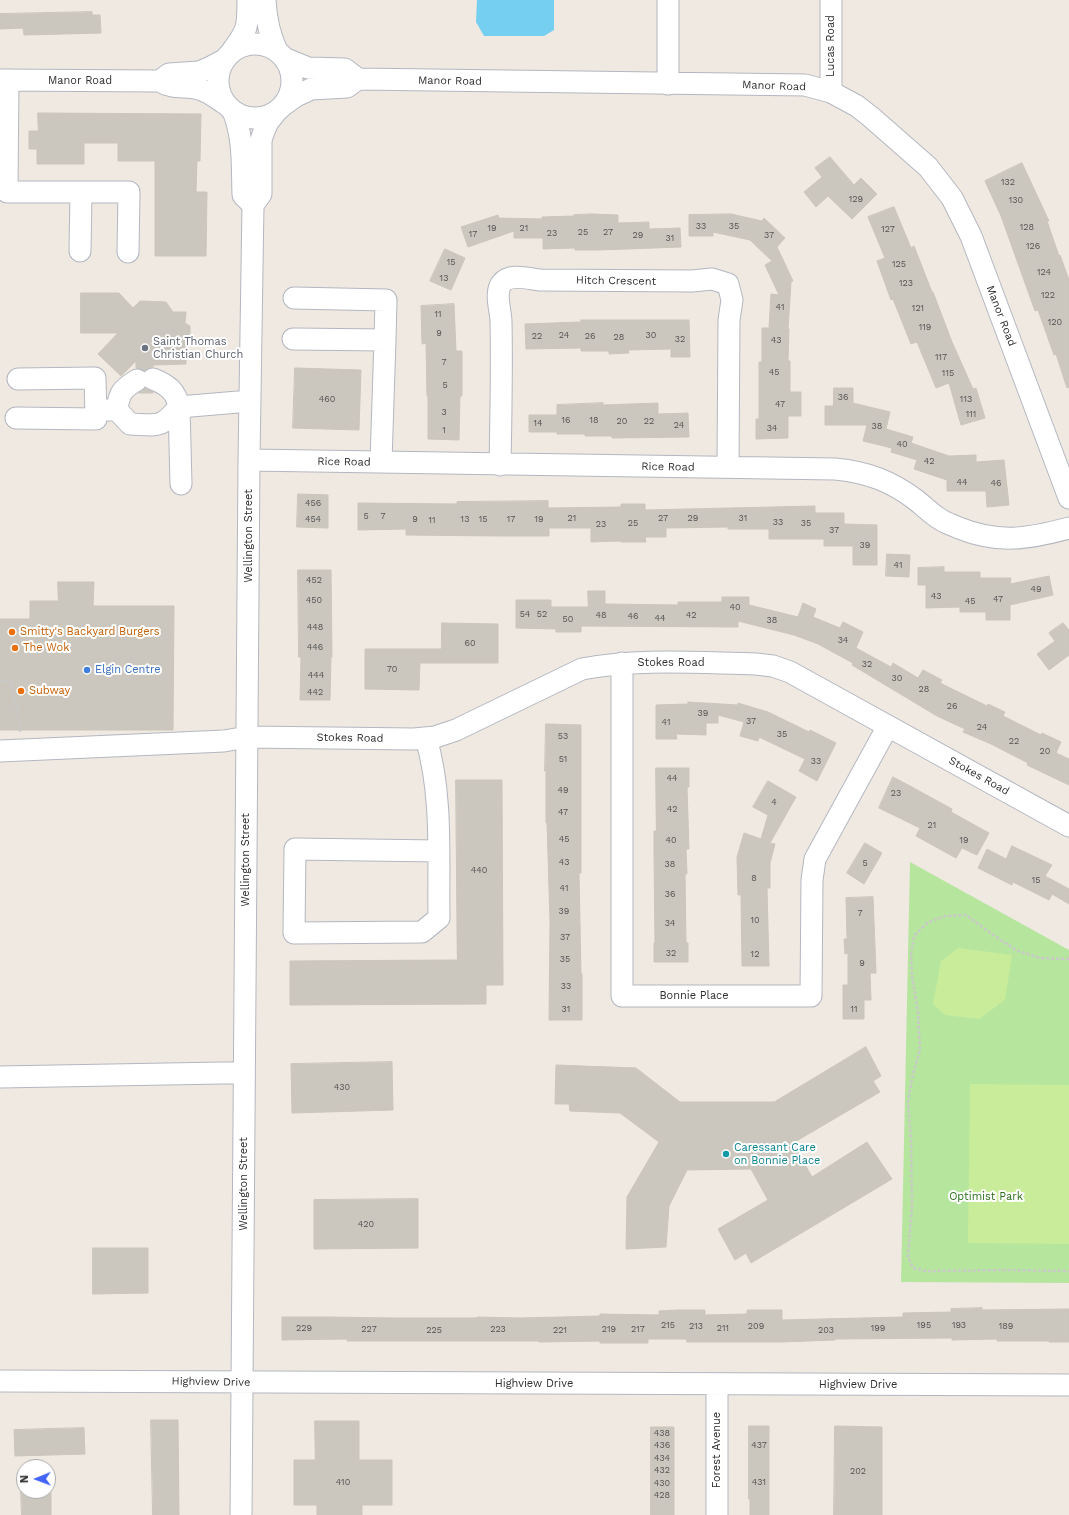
<!DOCTYPE html>
<style>
body{margin:0}
#map{position:relative;width:1069px;height:1515px;overflow:hidden;background:#efe9e1;font-family:"Work Sans",sans-serif}
canvas{display:block}
.north{position:absolute;left:16px;top:1459px;width:40px;height:40px;box-sizing:border-box;background:#fff;border:1px solid #ababab;border-radius:50%;rotate:269deg;font-size:11px;font-weight:700;line-height:16px;text-align:center;color:#2e2e2e}
.north::after{content:'';display:block;margin:auto;width:14px;height:18px;background:#4264fb;clip-path:polygon(50% 0,100% 100%,50% 72%,0 100%)}
</style>
<div id="map">
<canvas width="1069" height="1515"></canvas>
<div class="north">N</div>
</div>
<script>
const c = document.querySelector('canvas').getContext('2d');
c.lineJoin = 'round';
function fillPath(path, color) {
  c.fillStyle = color;
  c.fill(path, 'evenodd');
}
function stroke(path, color, width, dash) {
  c.strokeStyle = color;
  c.lineWidth = width;
  c.lineCap = dash ? 'butt' : 'round';
  c.setLineDash(dash || []);
  c.stroke(path);
}
function write(font, color, halo, rows, align = 'center') {
  c.font = font + ' "Work Sans",sans-serif';
  c.lineWidth = 4;
  c.setLineDash([]);
  c.textBaseline = 'middle';
  c.strokeStyle = halo;
  c.fillStyle = color;
  for (const [text, x, y, turn = 0] of rows) {
    c.save();
    c.translate(x, y);
    c.rotate((+turn || 0) * Math.PI / 180);
    c.textAlign = isNaN(turn) ? turn : align;
    if (halo) c.strokeText(text, 0, 0);
    c.fillText(text, 0, 0);
    c.restore();
  }
}
fillPath(new Path2D(`
 M910 862 1069 950V1283L901 1282Z`), '#b6e59e');
fillPath(new Path2D(`
 M958 948 1012 955 1005 1000 979 1019 945 1015 933 1004 941 961Z
 M970 1084 1069 1085V1244L968 1243Z`), '#c9ec9a');
fillPath(new Path2D(`
 M477 0H554V30L544 36H484L476 22Z`), '#75cff0');
const building = new Path2D(`
 M92 12V15H100L101 33 24 35 23 28 0 29V14Z
 M38 113 201 114 200 161H197L196 192H207L206 256H155V161H118V143H84V164H37V149H29V131H38Z
 M830 157 854 185 861 178 877 194 852 219 828 196 816 207 804 192 822 177 815 168Z
 M1022 163 1049 221H1047L1059 256 1060 255 1069 280V387L1067 388 1056 354 1054 355 1038 310 1035 311 1001 216 985 181Z
 M894 207 911 248 914 246 932 292H933L952 342 973 389 976 388 985 418 961 425 949 383 936 388 917 342 911 344 893 299 891 300 877 261 885 258 868 217Z
 M592 214 618 215V223L649 222V229L680 228 681 247 599 250H575V248L543 249V238H514V231L468 247 461 227 498 215 499 218 542 219V217L574 216V215Z
 M731 214 762 221 764 218 785 238 777 247 793 281 791 282 788 329H789L788 361H790V392H801V416H788V438L756 439V419H759V362H762V328H769L771 294 779 295 765 265 772 261 750 240 713 232V236H689V215Z
 M445 249 465 258 451 290 430 281Z
 M81 293H119L133 308 140 301 166 302 173 312H186L185 323 190 326V338L186 341V364L153 365V367L144 371 136 368V361L121 376 98 354 118 333H81Z
 M454 304 456 351H462V396H460L459 440 428 439V396H427L426 343 422 344 421 306Z
 M581 320H689L690 357H671V349L628 350 629 353 609 354V351H581V348L526 349 525 324 581 322Z
 M295 368 361 370 359 430 293 428Z
 M146 388 153 392V393H139Z
 M834 388H853V403L890 412 886 429 913 437 911 443 949 456 976 455V462L1004 460 1009 505 987 507 986 491H947V480L914 469 917 460 891 452 892 448 863 441 867 425H825V406H833Z
 M603 403V405L658 403V414L688 413 689 437 612 438V436H585V434H557V432H529V415H557V405Z
 M298 494 328 495V528L297 527Z
 M548 501V508L621 507V504H645V510L815 506V513H844V524L877 525V565H853V546H824V539H769V529H728V527L666 528V537H645L646 542H621V541L591 542V528H549V536H501L406 535V529L358 530V503L457 504V502Z
 M887 554 910 555 909 577 886 576Z
 M944 567V572H980V578H1011L1010 584 1049 576 1053 595 1010 605V620H986V612H960V607L926 608V585H918V568Z
 M298 570H331L332 657H331L330 700H300L301 657H299Z
 M58 582H94L93 606H174L173 730H0V619H30V601H58Z
 M588 591H605V604L678 605V602H722V597H749V605L798 617 803 603 816 609 813 617 840 628 843 622 863 632 856 648 891 667 893 663 918 678 923 670 942 680 940 683 987 706 988 704 1005 712 1003 716 1041 735 1042 733 1061 742 1056 753 1069 759V785L1027 765 1028 763 991 744 963 732 965 729 937 716 852 665 853 663 818 644 794 635 738 621V627L581 626V632H556V629L516 628V600H551V607H588Z
 M442 623 498 624V663H420L419 690 365 689V649H441Z
 M1063 623 1069 630V655L1049 670 1037 654 1055 641 1049 633Z
 M688 702 738 705V703L768 712 809 732 810 730 836 743 817 781 799 771 805 759 759 737 758 741 740 736 744 722 718 715V723H706V735L676 734 677 739H656V705L688 704Z
 M546 724 581 725V873H579L581 974H582V1020H549L550 922 547 823H546V771H545Z
 M656 768H689V787H687L689 849H686L687 874H685L686 943H688V962H654V943H655L654 854V831H656Z
 M893 777 910 786 952 809 951 812 989 833 977 855 962 848 956 858 916 836 920 828 879 808Z
 M456 780H502L503 985H486V1004L290 1005V961L457 960Z
 M768 781 796 797 770 843 775 844 770 863V888H767L769 966H742L741 895H738L737 857 744 833 761 839 768 815 753 807Z
 M865 843 882 853 864 884 847 873Z
 M1012 846 1052 865 1045 876 1069 889V904L1052 894 1049 900 1013 882 1012 885 978 868 987 849 1006 859Z
 M873 897 876 973H870L871 1000H864V1019H843V985H848V953L845 954 844 939H847L846 898Z
 M866 1047 881 1076 873 1081 880 1092 793 1143 812 1177 867 1142 892 1179 751 1263 746 1253 735 1260 718 1229 768 1200 751 1169 687 1170 669 1206 666 1247 626 1249 627 1197 659 1142 620 1113 570 1111 569 1104H555L556 1065 636 1068 680 1102H774Z
 M392 1062 393 1110 292 1113 291 1064Z
 M418 1199V1248L314 1249V1200Z
 M93 1248H148V1293L93 1294Z
 M982 1308V1310L1069 1309V1342H1049V1341H997V1339L952 1340V1338L835 1339V1340L782 1342H687L686 1339H648V1343H600V1341L539 1342V1341H347V1339L282 1340V1317H327L392 1318H477V1317L520 1318 600 1316V1314L659 1315V1311L676 1310H705V1315L747 1314V1310H782V1320L903 1317V1313L951 1312V1309Z
 M151 1420H178L179 1515H153Z
 M315 1421H359V1460H392V1505H362V1515H317V1505H294V1460H315Z
 M749 1426H769V1515H750V1499H749Z
 M835 1426 882 1427V1515H834Z
 M651 1427H674V1515H651Z
 M84 1428 85 1454 15 1456 14 1430Z
 M21 1491H51V1515H22Z`);
fillPath(building, '#cbc7bf');
stroke(building, '#cbc5ba', 1);
const minor = new Path2D(`
 M265 0C266 19 269 34 277 51
 M831 0V92
 M218 81a37 37 0 1 1 74 0a37 37 0 1 1-74 0Z
 M232 51C248 30 248 26 248 0
 M286 59 308 68 345 69 358 79 805 85 831 92 857 106 871 117 928 167 952 198 971 236 1069 498
 M0 80 159 81C175 90 184 85 199 89 209 92 216 98 224 103
 M8 80 7 192H129L128 252
 M161 80 169 74 199 72 209 68 224 60
 M668 84V0
 M285 104 296 96 311 89 347 87 358 79
 M233 111C244 138 242 167 243 195L253 205
 M80 251 81 192
 M294 298 386 300 385 340
 M293 339 385 340 381 462
 M103 410H117C119 393 122 389 137 380
 M117 410 130 424C157 425 161 429 179 407 176 391 168 385 153 379
 M16 418 96 419 95 378 18 379
 M249 460 835 469C867 472 891 481 916 500 924 506 931 514 940 519 945 523 953 525 959 528 999 544 1028 539 1069 528
 M500 465C501 417 502 369 501 322 501 311 494 292 502 283 510 273 529 279 540 280L692 281 712 279 728 284 732 300 729 320 728 467
 M181 484 179 407 250 401
 M622 663V996H811L812 880 815 859 888 726
 M426 738C443 796 438 858 439 918L422 932 294 933 295 849 438 851
 M0 751 224 741 247 737 414 739 435 737 456 730 582 669C639 658 698 663 756 664L773 666 790 672 1069 826
 M0 1077 222 1073H244
 M0 1381 1069 1385
 M241 1515 249 460 253 205 261 194V140L264 131 268 122 276 112
 M717 1515V1385`);
stroke(minor, '#b4b7c1', 23);
stroke(new Path2D(`
 M0 681 10 680 20 721V732
 M1069 959 1040 958 1018 951 999 939 966 915 946 916 928 922 914 936 911 954 912 976 918 1012 920 1050 912 1078 908 1102 911 1140 912 1207 908 1257 913 1268 926 1271 1006 1270 1069 1271`), '#c9c9c9', 2.5, [3, 2]);
stroke(minor, '#fff', 21);
for (const [x, y, r, color] of [
 [145,348,4,"#6b7280"],
 [12,632,4,"#e8710a"],
 [15,648,4,"#e8710a"],
 [87,670,4,"#3f7fe0"],
 [21,691,4,"#e8710a"],
 [726,1154,4,"#0f9aa8"]
]) {
  const dot = new Path2D();
  dot.arc(x, y, r, 0, 2 * Math.PI);
  c.fillStyle = color;
  c.fill(dot);
  stroke(dot, '#fff', 1.5);
}
write('9px', '#555452', null, [
 ["132",1008,182],
 ["129",856,199],
 ["130",1016,200],
 ["33",701,226],
 ["35",734,226],
 ["128",1027,227],
 ["19",492,228],
 ["21",524,228],
 ["127",888,229],
 ["25",583,232],
 ["27",608,232],
 ["23",552,233],
 ["17",473,234],
 ["29",638,235],
 ["37",769,235],
 ["31",670,238],
 ["126",1033,246],
 ["15",451,262],
 ["125",899,264],
 ["124",1044,272],
 ["13",444,278],
 ["123",906,283],
 ["122",1048,295],
 ["41",780,307],
 ["121",918,308],
 ["11",438,314],
 ["120",1055,322],
 ["119",925,327],
 ["9",439,333],
 ["24",564,335],
 ["30",651,335],
 ["22",537,336],
 ["26",590,336],
 ["28",619,337],
 ["32",680,339],
 ["43",776,340],
 ["117",941,357],
 ["7",444,362],
 ["45",774,372],
 ["115",948,373],
 ["5",445,385],
 ["36",843,397],
 ["460",327,399],
 ["113",966,399],
 ["47",780,404],
 ["3",444,412],
 ["111",971,414],
 ["16",566,420],
 ["18",594,420],
 ["20",622,421],
 ["22",649,421],
 ["14",538,423],
 ["24",679,425],
 ["38",877,426],
 ["34",772,428],
 ["1",444,430],
 ["40",902,444],
 ["42",929,461],
 ["44",962,482],
 ["46",996,483],
 ["456",313,503],
 ["5",366,516],
 ["7",383,516],
 ["21",572,518],
 ["27",663,518],
 ["29",693,518],
 ["31",743,518],
 ["454",313,519],
 ["9",415,519],
 ["13",465,519],
 ["15",483,519],
 ["17",511,519],
 ["19",539,519],
 ["11",432,520],
 ["33",778,522],
 ["25",633,523],
 ["35",806,523],
 ["23",601,524],
 ["37",834,530],
 ["39",865,545],
 ["41",898,565],
 ["452",314,580],
 ["49",1036,589],
 ["43",936,596],
 ["47",998,599],
 ["450",314,600],
 ["45",970,601],
 ["40",735,607],
 ["54",525,614],
 ["52",542,614],
 ["48",601,615],
 ["42",691,615],
 ["46",633,616],
 ["44",660,618],
 ["50",568,619],
 ["38",772,620],
 ["448",315,627],
 ["34",843,640],
 ["60",470,643],
 ["446",315,647],
 ["32",867,664],
 ["70",392,669],
 ["444",316,675],
 ["30",897,678],
 ["28",924,689],
 ["442",315,692],
 ["26",952,706],
 ["39",703,713],
 ["37",751,721],
 ["41",666,722],
 ["24",982,727],
 ["35",782,734],
 ["53",563,736],
 ["22",1014,741],
 ["20",1045,751],
 ["51",563,759],
 ["33",816,761],
 ["44",672,778],
 ["49",563,790],
 ["23",896,793],
 ["4",774,802],
 ["42",672,809],
 ["47",563,812],
 ["21",932,825],
 ["45",564,839],
 ["40",671,840],
 ["19",964,840],
 ["43",564,862],
 ["5",865,863],
 ["38",670,864],
 ["440",479,870],
 ["8",754,878],
 ["15",1036,880],
 ["41",564,888],
 ["36",670,894],
 ["39",564,911],
 ["7",860,913],
 ["10",755,920],
 ["34",670,923],
 ["37",565,937],
 ["32",671,953],
 ["12",755,954],
 ["35",565,959],
 ["9",862,963],
 ["33",566,986],
 ["31",566,1009],
 ["11",854,1009],
 ["430",342,1087],
 ["420",366,1224],
 ["215",668,1325],
 ["195",924,1325],
 ["193",959,1325],
 ["213",696,1326],
 ["209",756,1326],
 ["189",1006,1326],
 ["229",304,1328],
 ["211",723,1328],
 ["199",878,1328],
 ["227",369,1329],
 ["223",498,1329],
 ["219",609,1329],
 ["217",638,1329],
 ["225",434,1330],
 ["221",560,1330],
 ["203",826,1330],
 ["438",662,1433],
 ["436",662,1445],
 ["437",759,1445],
 ["434",662,1458],
 ["432",662,1470],
 ["202",858,1471],
 ["410",343,1482],
 ["431",759,1482],
 ["430",662,1483],
 ["428",662,1495]
]);
write('11px', '#2e2e2e', '#fff', [
 ["Lucas Road",831,46,-90],
 ["Manor Road",80,81],
 ["Manor Road",450,81,1],
 ["Manor Road",774,86,2],
 ["Hitch Crescent",616,281,1],
 ["Manor Road",1001,316,69],
 ["Rice Road",344,462,1],
 ["Rice Road",668,467,1],
 ["Wellington Street",249,536,-90],
 ["Stokes Road",671,663],
 ["Stokes Road",350,738,1],
 ["Stokes Road",979,776,29],
 ["Wellington Street",246,860,-90],
 ["Bonnie Place",694,996],
 ["Wellington Street",244,1184,-90],
 ["Highview Drive",211,1382,1],
 ["Highview Drive",534,1384],
 ["Highview Drive",858,1385],
 ["Forest Avenue",717,1450,-90]
]);
write('11px', '#5b616d', '#fff', [
 ["Saint Thomas",153,342],
 ["Christian Church",153,355]
], 'left');
write('11px', '#c56008', '#fff', [
 ["Smitty's Backyard Burgers",20,632],
 ["The Wok",23,648],
 ["Subway",29,691]
], 'left');
write('11px', '#366cbe', '#fff', [
 ["Elgin Centre",95,670]
], 'left');
write('11px', '#0d838f', '#fff', [
 ["Caressant Care",734,1148],
 ["on Bonnie Place",734,1161]
], 'left');
write('11px', '#2c6e1b', '#fff', [
 ["Optimist Park",986,1197]
]);
</script>
